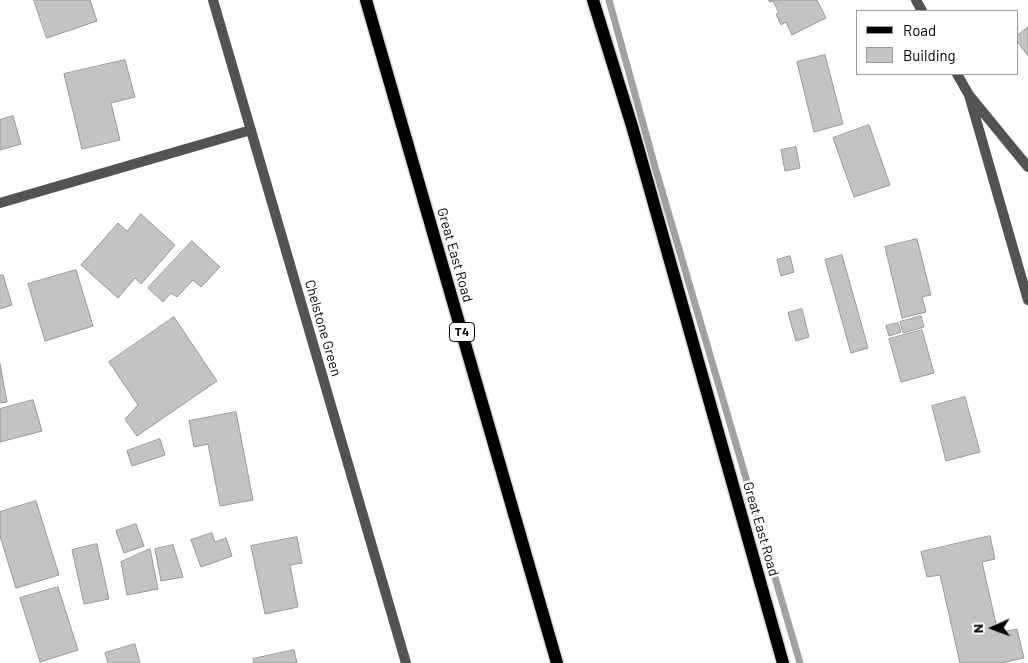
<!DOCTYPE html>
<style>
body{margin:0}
#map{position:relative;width:1028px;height:663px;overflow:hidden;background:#fff;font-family:Barlow,sans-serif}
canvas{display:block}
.legend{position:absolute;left:856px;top:10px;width:162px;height:65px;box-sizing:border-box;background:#fff;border:1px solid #999;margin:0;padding:6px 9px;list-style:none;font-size:15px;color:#000}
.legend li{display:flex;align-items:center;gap:10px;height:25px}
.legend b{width:25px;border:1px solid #999}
.north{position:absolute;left:968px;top:603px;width:50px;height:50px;-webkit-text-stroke:4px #fff;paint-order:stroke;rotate:268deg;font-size:14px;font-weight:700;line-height:20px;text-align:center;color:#000}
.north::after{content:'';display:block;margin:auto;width:18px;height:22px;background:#000;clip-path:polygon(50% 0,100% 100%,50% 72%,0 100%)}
</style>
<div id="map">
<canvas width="1028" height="663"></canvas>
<ul class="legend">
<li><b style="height:6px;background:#000"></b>Road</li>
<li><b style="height:14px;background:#c3c3c3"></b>Building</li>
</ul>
<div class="north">N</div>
</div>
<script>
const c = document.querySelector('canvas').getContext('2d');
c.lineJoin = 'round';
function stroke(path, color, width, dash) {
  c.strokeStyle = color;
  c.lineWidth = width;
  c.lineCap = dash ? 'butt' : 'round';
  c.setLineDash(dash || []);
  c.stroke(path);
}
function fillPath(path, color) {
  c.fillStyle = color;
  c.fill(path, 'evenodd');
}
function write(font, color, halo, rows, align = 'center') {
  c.font = font + ' Barlow,sans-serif';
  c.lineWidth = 5;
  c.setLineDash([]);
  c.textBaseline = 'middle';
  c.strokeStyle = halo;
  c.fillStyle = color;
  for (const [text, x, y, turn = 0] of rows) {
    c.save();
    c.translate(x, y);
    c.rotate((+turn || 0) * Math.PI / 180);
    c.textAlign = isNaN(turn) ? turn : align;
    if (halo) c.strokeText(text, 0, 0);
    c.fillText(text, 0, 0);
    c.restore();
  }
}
stroke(new Path2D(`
 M609 0 655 167 800 663`), '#a1a1a1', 7);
const building = new Path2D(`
 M34 0H90L97 21 47 38Z
 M769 0H817L826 18 792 35 786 22 781 25 776 14 779 13 773 1 770 2Z
 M1028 27V56L1017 41V36Z
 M825 55 843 124 814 132 797 62Z
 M125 60 135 97 111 103 120 140 82 149 64 74Z
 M13 116 21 144 0 150V120Z
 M869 125 890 185 854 197 833 138Z
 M796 147 800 168 785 171 781 150Z
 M141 214 175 245 141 284 135 278 118 298 81 265 118 223 127 231Z
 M917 239 931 295 922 297 926 312 902 318 885 247Z
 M192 241 220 267 201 287 193 280 177 297 171 293 163 302 148 288Z
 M842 255 868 348 851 353 825 260Z
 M790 256 794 272 781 276 777 260Z
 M76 270 93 326 45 341 28 284Z
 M0 275H3L12 305 0 309Z
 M802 309 809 337 796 341 788 313Z
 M921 316 924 327 903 333 900 322Z
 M174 317 217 381 137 436 125 419 138 405 109 362Z
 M898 323 901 332 889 336 886 326Z
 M922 330 934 373 901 382 889 339Z
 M0 364 7 402 0 403Z
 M965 397 980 452 946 461 932 406Z
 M33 400 42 431 0 442V409Z
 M236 412 253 500 220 506 208 444 194 447 189 421Z
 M160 439 165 455 132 466 127 451Z
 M36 501 59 575 16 588 0 536V512Z
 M136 524 144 546 124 553 116 531Z
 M212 533 215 542 226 538 232 556 201 567 191 540Z
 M990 536 995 559 982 562 998 633 1017 629 1024 658 1001 663H960L940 575 927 577 921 552Z
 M297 537 302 563 290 565 298 607 265 614 251 546Z
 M97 544 109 599 84 604 72 550Z
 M173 545 183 577 161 581 155 549Z
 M150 549 158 589 127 595 121 562Z
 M58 587 78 650 40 662 20 598Z
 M135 644 140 663H108L105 653Z
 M294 650 297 663H254L253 659Z`);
fillPath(building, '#c3c3c3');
stroke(building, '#979797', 1);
const primary = new Path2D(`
 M366 0 557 663
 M593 0 632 126 783 663`);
stroke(primary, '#dbdbdb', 15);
stroke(new Path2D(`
 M213 0 406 663
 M916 0 922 11
 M957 74 969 95 1028 167
 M969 95 1028 300
 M0 203 251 130`), '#535353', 10);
stroke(primary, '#000', 12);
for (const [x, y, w] of [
 [462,332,25]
]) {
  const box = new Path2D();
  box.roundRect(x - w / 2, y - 9.5, w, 19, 4);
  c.fillStyle = '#fff';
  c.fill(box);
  stroke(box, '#000', 1);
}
write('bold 12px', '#000', null, [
 ["T4",462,332]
]);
write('14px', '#000', '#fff', [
 ["Great East Road",455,255,74],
 ["Chelstone Green",323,328,74],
 ["Great East Road",761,529,74]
]);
</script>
